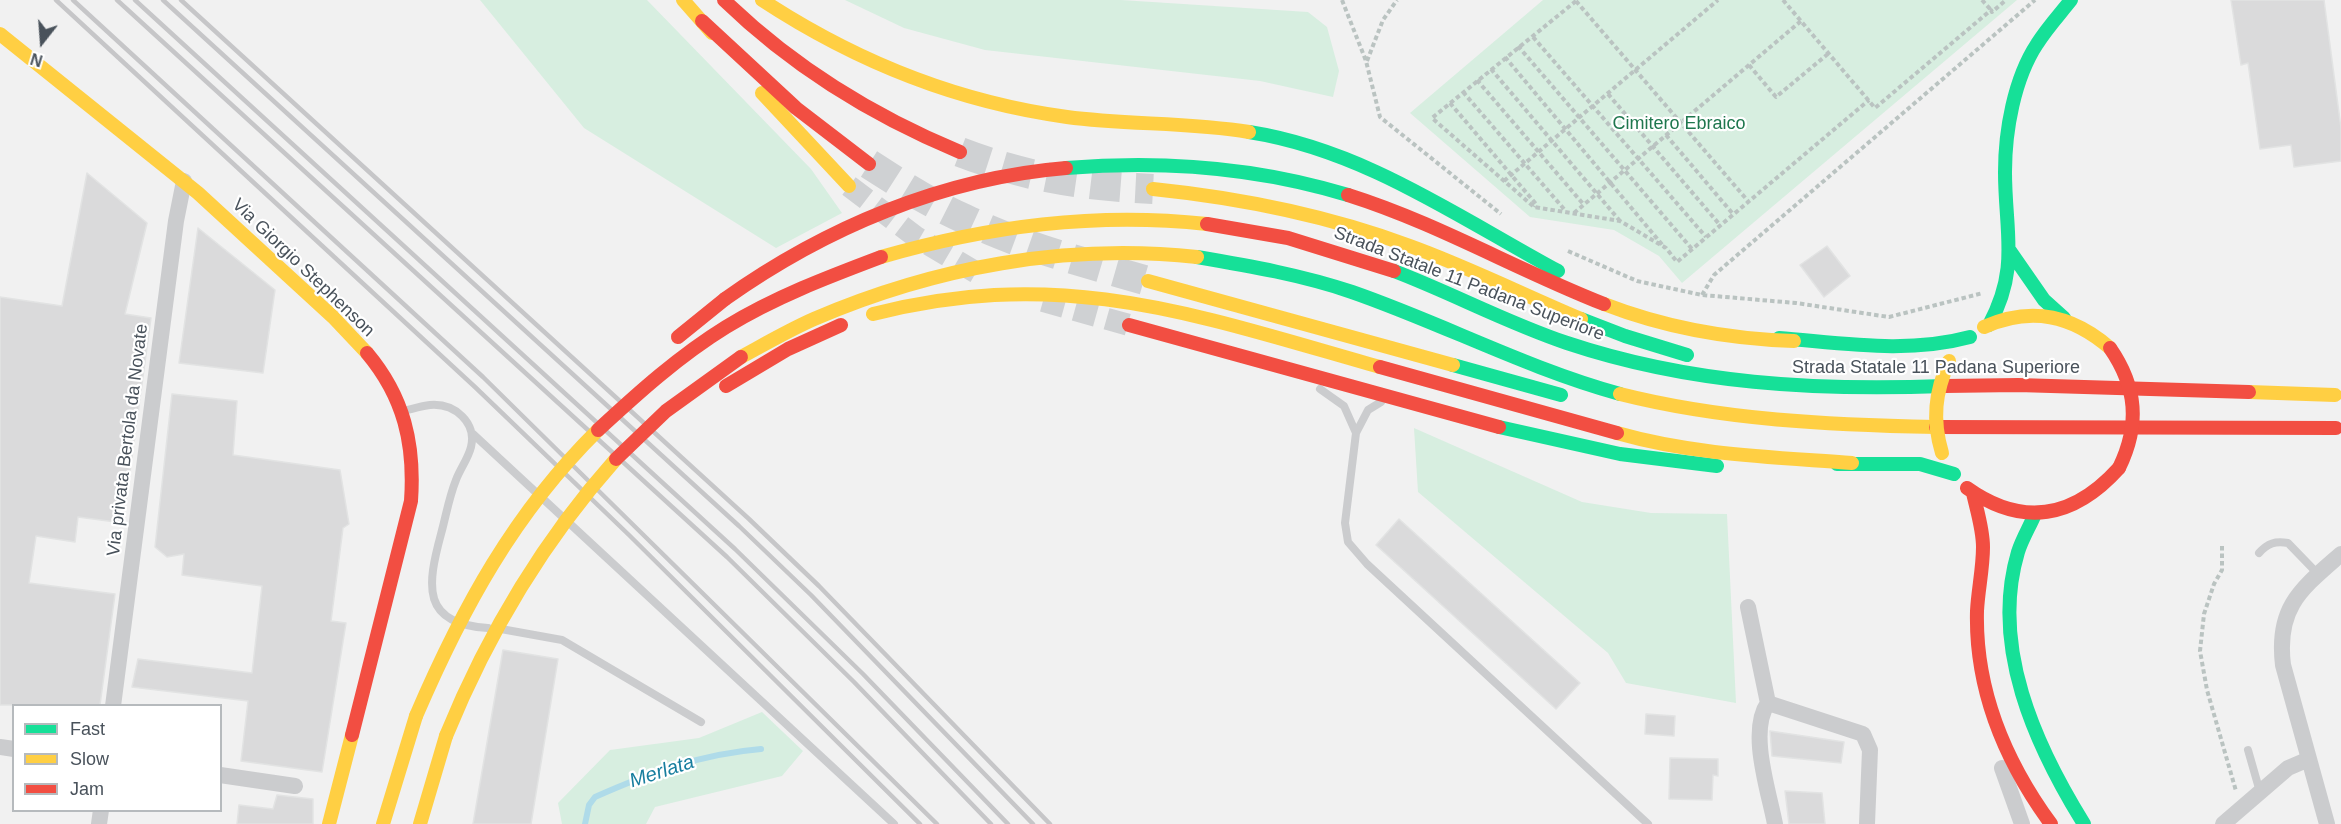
<!DOCTYPE html>
<style>
body{margin:0}
#map{position:relative;width:2341px;height:824px;overflow:hidden;background:#f1f1f1;font-family:Helvetica,sans-serif}
canvas{display:block}
.legend{position:absolute;left:12px;top:704px;width:210px;height:108px;box-sizing:border-box;background:#fff;border:2px solid #b6babd;margin:0;padding:8px 10px;list-style:none;font-size:18px;color:#49525b}
.legend li{display:flex;align-items:center;gap:12px;height:30px}
.legend b{width:30px;border:2px solid #b6babd}
.north{position:absolute;left:12px;top:12px;width:60px;height:60px;-webkit-text-stroke:4px #fff;paint-order:stroke;rotate:197deg;font-size:16px;font-weight:700;line-height:24px;text-align:center;color:#49525b}
.north::after{content:'';display:block;margin:auto;width:21px;height:27px;background:#49525b;clip-path:polygon(50% 0,100% 100%,50% 72%,0 100%)}
</style>
<div id="map">
<canvas width="2341" height="824"></canvas>
<ul class="legend">
<li><b style="height:8px;background:#16e098"></b>Fast</li>
<li><b style="height:8px;background:#ffcf43"></b>Slow</li>
<li><b style="height:8px;background:#f24e42"></b>Jam</li>
</ul>
<div class="north">N</div>
</div>
<script>
const c = document.querySelector('canvas').getContext('2d');
c.lineJoin = 'round';
function fillPath(path, color) {
  c.fillStyle = color;
  c.fill(path, 'evenodd');
}
function stroke(path, color, width, dash) {
  c.strokeStyle = color;
  c.lineWidth = width;
  c.lineCap = dash ? 'butt' : 'round';
  c.setLineDash(dash || []);
  c.stroke(path);
}
function write(font, color, halo, rows, align = 'center') {
  c.font = font + ' Helvetica,sans-serif';
  c.lineWidth = 4.5;
  c.setLineDash([]);
  c.textBaseline = 'middle';
  c.strokeStyle = halo;
  c.fillStyle = color;
  for (const [text, x, y, turn = 0] of rows) {
    c.save();
    c.translate(x, y);
    c.rotate((+turn || 0) * Math.PI / 180);
    c.textAlign = isNaN(turn) ? turn : align;
    if (halo) c.strokeText(text, 0, 0);
    c.fillText(text, 0, 0);
    c.restore();
  }
}
fillPath(new Path2D(`
 M480 0H647L811 169 842 213 776 248 584 128Z
 M845 0H1121L1308 12 1327 27 1339 71 1333 97 1260 81 985 50 904 28Z
 M1543 0H2017L1682 283 1659 256 1614 230 1530 217 1410 113Z
 M1414 428 1582 502 1651 513 1727 514 1736 703 1626 683 1608 653 1418 492Z
 M762 712 803 751 782 776 655 807 646 824H562L558 803 610 750 699 738Z`), '#d7eee0');
stroke(new Path2D(`
 M585 824 589 805 595 797C649 773 701 754 761 749`), '#afdbe9', 6);
const building = new Path2D(`
 M2231 0H2324L2341 128V161L2294 167 2291 145 2260 149 2248 63 2241 65Z
 M87 173 147 223 125 314 151 318 123 523 78 517 75 542 36 536 29 583 115 594 100 705H0V297L62 306Z
 M198 228 275 290 263 373 179 363Z
 M1827 246 1850 276 1824 297 1800 265Z
 M172 394 237 401 233 455 340 470 349 524 343 528 331 621 346 623 322 772 241 761 248 701 132 687 138 659 252 673 262 586 182 575 184 554 167 557 155 547Z
 M1399 519 1580 683 1556 709 1376 545Z
 M503 650 558 659 531 824H473Z
 M1646 714 1675 716 1674 736 1645 734Z
 M1770 731 1844 742 1841 763 1772 756Z
 M1670 758 1718 759V776L1713 775 1712 800 1669 799Z
 M1785 791 1822 793 1825 824H1789Z
 M277 795 313 799V824H237L239 805 273 809Z`);
fillPath(building, '#dadadb');
stroke(building, '#e2e3e3', 1.5);
stroke(new Path2D(`
 M849 186 916 237 977 273
 M1043 301 1129 325`), '#cfd1d3', 22, [22, 11]);
stroke(new Path2D(`
 M960 152C1025 177 1083 186 1153 189
 M869 164C900 184 931 204 965 219 1023 247 1086 263 1148 281`), '#cfd1d3', 30, [30, 15]);
stroke(new Path2D(`
 M1342 0 1366 61 1380 117 1501 214
 M1783 0 1875 108 1991 10 1992 12 2006 0
 M1982 0 1991 10
 M1576 1 1432 118 1534 207 1620 221 1666 248 1677 262 1869 100
 M1576 1 1748 201
 M1533 37 1706 237
 M1518 46 1692 249
 M1505 57 1665 248
 M1367 61 1383 20 1397 0
 M1749 65 1776 97 1829 53
 M1491 69 1620 221
 M1477 80 1584 205
 M1463 92 1564 209V212
 M1608 94 1720 225
 M1450 103 1536 204 1534 207
 M1666 135 1733 214
 M1504 181 1718 0
 M1574 213 1801 21
 M1568 251 1637 281 1702 295 1796 303 1889 317 1983 293
 M1702 295 1714 275 2035 0
 M2222 546V570L2214 584 2204 614 2200 651 2207 690 2236 791`), '#bac3c1', 4, [4.5, 3]);
stroke(new Path2D(`
 M1320 389 1344 406 1356 433
 M1381 402 1368 410 1356 433 1345 523 1348 542 1367 564 1648 824
 M403 411C412 409 421 406 430 405 455 403 477 423 471 447 468 459 460 469 456 480 449 497 446 516 441 534 427 586 421 624 488 628
 M473 434 894 824
 M2259 553C2268 543 2275 541 2288 543L2318 574
 M501 629 562 640 701 722
 M2248 750 2260 792`), '#cbccce', 8);
stroke(new Path2D(`
 M1748 607 1768 703C1748 731 1769 792 1775 824
 M1768 703 1863 734 1870 750 1867 824
 M113 706 176 221 184 181
 M0 747 14 749
 M2002 768 2022 824
 M220 775 295 786
 M99 824 101 810
 M2223 824 2288 768 2309 759
 M2327 824 2283 665C2276 607 2301 589 2341 554`), '#cbccce', 16);
stroke(new Path2D(`
 M1249 132C1364 150 1458 217 1558 271
 M1066 168C1161 160 1256 167 1348 195
 M2010 251 2044 300 2064 318
 M1197 257C1250 266 1302 275 1352 292 1444 324 1526 368 1620 394
 M1394 271C1452 293 1507 323 1567 343 1690 384 1816 391 1945 386
 M1581 319 1625 336 1687 355
 M1989 325C2020 268 2005 232 2005 172 2005 131 2014 79 2037 44 2047 28 2060 14 2071 0
 M1779 338C1843 343 1907 354 1970 337
 M1453 365 1561 395
 M1499 427 1620 454 1717 466
 M1837 464H1920L1954 474
 M2035 514C2030 526 2022 539 2018 552 1990 646 2035 745 2084 824`), '#16e098', 14);
stroke(new Path2D(`
 M683 0 712 33
 M762 0C855 61 956 102 1067 117 1127 125 1189 122 1249 132
 M0 34 198 193 333 317 367 353
 M762 93 849 186
 M1153 189C1241 198 1326 215 1410 246 1468 267 1524 295 1581 319
 M881 257C989 226 1095 212 1207 224
 M1148 281 1453 365
 M1604 304C1666 328 1728 339 1794 341
 M873 314C1064 265 1199 316 1380 367
 M1984 327C2031 306 2072 315 2110 348
 M741 357C765 344 789 330 814 319 935 267 1066 243 1197 257
 M2249 392 2335 395
 M1620 394C1723 420 1830 425 1936 427
 M1617 433C1694 455 1773 457 1852 463
 M329 824 352 735
 M383 824 416 716
 M420 824 446 736`), '#ffcf43', 14);
stroke(new Path2D(`
 M724 0C793 67 871 115 960 152
 M702 21 796 108 869 164
 M1348 195C1437 223 1517 270 1604 304
 M1207 224 1288 238 1394 271
 M725 299C825 228 943 178 1066 168
 M1129 325 1499 427
 M1380 367 1617 433
 M1945 386 2018 385 2249 392
 M1936 427 2336 428
 M1967 488C2023 528 2074 518 2119 468
 M1973 493C1977 511 1983 529 1983 547 1983 569 1978 590 1977 611 1975 690 2005 761 2051 824
 M352 735 411 501C415 444 404 397 367 353`), '#f24e42', 14);
stroke(new Path2D(`
 M56 0 475 387 629 535 920 824
 M73 0 483 377 937 824
 M117 0 727 557 854 682 991 824
 M135 0 735 549 863 674 1008 824
 M163 0 739 526 811 595 1033 824
 M181 0 749 519 819 586 1050 824`), '#c6c6c8', 4.5);
stroke(new Path2D(`
 M1942 453C1932 420 1935 392 1949 361
 M416 716C462 609 514 513 598 430
 M446 736C488 633 542 542 616 459`), '#ffcf43', 14);
stroke(new Path2D(`
 M678 337 725 299
 M2110 348C2137 387 2140 425 2119 468
 M726 386 788 349 841 325
 M598 430C638 393 679 356 726 327 775 297 828 277 881 257
 M616 459 666 411 741 357`), '#f24e42', 14);
write('18px', '#1f774e', '#fff', [
 ["Cimitero Ebraico",1679,124]
]);
write('18px', '#49525b', '#fff', [
 ["Via Giorgio Stephenson",303,268,44],
 ["Strada Statale 11 Padana Superiore",1469,284,21],
 ["Strada Statale 11 Padana Superiore",1936,368],
 ["Via privata Bertola da Novate",128,440,-83]
]);
write('italic 20px', '#187e9f', '#fff', [
 ["Merlata",662,772,-18]
]);
</script>
